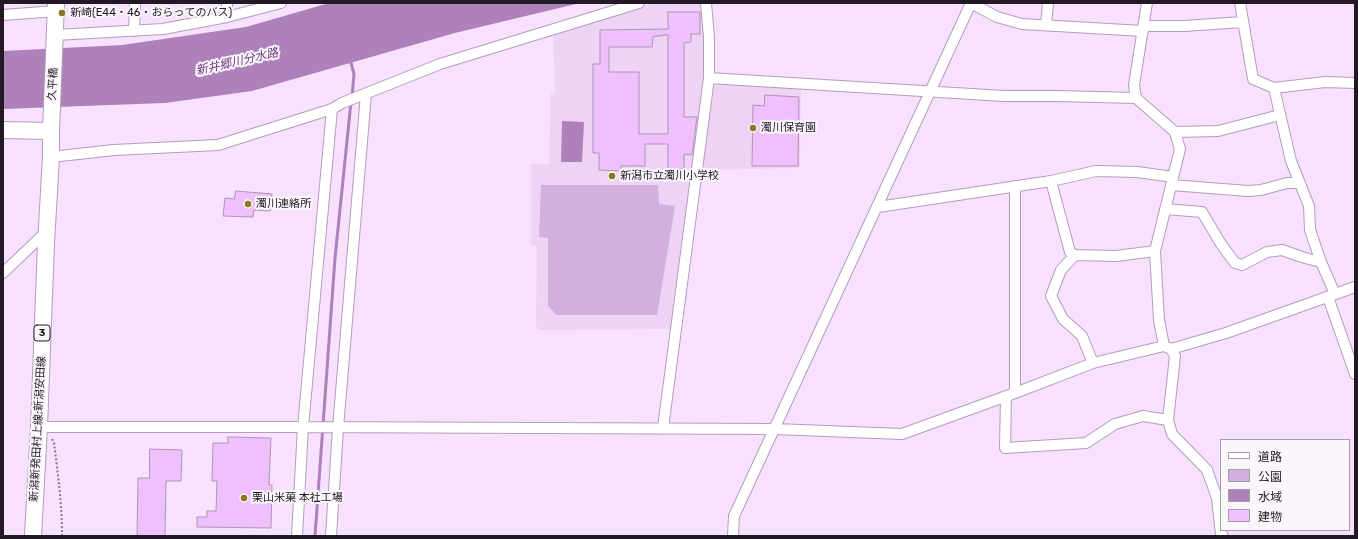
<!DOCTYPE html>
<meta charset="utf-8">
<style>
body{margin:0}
#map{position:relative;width:1358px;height:539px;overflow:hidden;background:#f8e1ff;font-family:Rubik,"Noto Sans JP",sans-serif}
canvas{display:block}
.frame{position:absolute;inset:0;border:4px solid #211923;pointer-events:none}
.legend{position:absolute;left:1220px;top:439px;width:130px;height:92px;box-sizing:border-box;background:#faf6fc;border:1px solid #a39ea5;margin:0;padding:5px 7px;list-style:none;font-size:12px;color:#211923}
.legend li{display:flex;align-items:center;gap:8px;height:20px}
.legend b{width:20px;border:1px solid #a39ea5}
</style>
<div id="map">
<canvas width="1358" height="539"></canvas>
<div class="frame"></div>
<ul class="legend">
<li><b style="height:5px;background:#fff"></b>道路</li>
<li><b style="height:11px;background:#d2afdd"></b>公園</li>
<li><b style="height:11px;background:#ae81bb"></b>水域</li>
<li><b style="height:11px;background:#efc0fd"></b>建物</li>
</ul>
</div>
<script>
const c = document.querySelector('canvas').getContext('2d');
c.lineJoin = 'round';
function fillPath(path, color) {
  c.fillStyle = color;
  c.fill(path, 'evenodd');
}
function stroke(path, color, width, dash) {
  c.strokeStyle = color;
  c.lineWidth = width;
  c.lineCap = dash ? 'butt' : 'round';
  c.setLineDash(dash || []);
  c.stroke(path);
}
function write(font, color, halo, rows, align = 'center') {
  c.font = font + ' Rubik,"Noto Sans JP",sans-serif';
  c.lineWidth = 4;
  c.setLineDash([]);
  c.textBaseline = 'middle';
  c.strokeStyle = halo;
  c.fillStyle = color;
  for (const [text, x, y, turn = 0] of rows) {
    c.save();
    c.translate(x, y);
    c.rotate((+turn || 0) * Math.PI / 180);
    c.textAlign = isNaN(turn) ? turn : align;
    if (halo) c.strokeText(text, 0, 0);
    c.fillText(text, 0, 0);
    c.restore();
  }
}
fillPath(new Path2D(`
 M655 3H703L705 23V83L672 329 539 330 536 325 537 246 531 245V164H549L551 93H555L553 33Z
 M713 84 801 88 800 168 699 170Z`), '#eed3f6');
fillPath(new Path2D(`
 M541 185H658L659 204 675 206 657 315H557L548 306V238L539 237Z`), '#d2afdd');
fillPath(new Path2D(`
 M329 3H580L455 33 252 91 165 103 3 109V51L122 45 246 27Z
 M562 121 584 122 582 162H561Z`), '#ae81bb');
stroke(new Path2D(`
 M350 59 354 74 352 97
 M315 536 335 258 351 102`), '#ae81bb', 3);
const building = new Path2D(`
 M668 12H700V34H691V42L684 43V117H697L692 155 684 154V169H668V144H645V166H621V171L599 170V153H593V64H600V30L668 29ZM668 35V134H639V72H609V47H652L653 37Z
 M765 95 799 97 798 166H752L753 105 764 106Z
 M236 191 272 194 270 211 254 210 253 217 223 216 225 198 234 199Z
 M228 437 271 438 269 485H272L271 528 197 527V517H207V511H216L217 481H212L213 443H228Z
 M150 449 182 450 181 481H166L165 536H137L138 478H149Z`);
fillPath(building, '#efc0fd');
stroke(building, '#ab96b1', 1);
const street = new Path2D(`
 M971 3 997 17 1022 24 1143 31
 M1147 3 1134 85 1136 98 1175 132 1180 149 1155 251 1159 320 1164 346 1171 349 1175 356 1168 420 1172 434 1207 470 1217 498 1221 535 1223 536
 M1240 3 1253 79 1274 88 1325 82 1355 83
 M3 15 56 11
 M227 17V3
 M1046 25 1048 3
 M1144 26H1184L1243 22
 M134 31 135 3
 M55 35 163 29 227 17 281 3
 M709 78 1004 96H1058L1136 98
 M1274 88 1291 161 1309 206 1310 230 1321 262 1335 294
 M1175 132 1218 131 1280 115
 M51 157 114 150 218 145 332 109 342 103 440 64 639 3
 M1051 181 1070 252 1075 255 1116 256 1155 251
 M1171 185 1248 191 1261 190 1287 183H1300
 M878 207 1051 181 1096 171 1137 172 1173 177
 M1165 209 1202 212 1221 244 1235 263 1242 265 1267 252 1282 250 1305 258 1321 262
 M1075 255 1061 270 1051 296 1063 319 1082 336 1093 363
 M3 273 46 232
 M1328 297 1355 374
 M1171 349 1226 333 1355 287
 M1015 393V186
 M1006 396 1005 448 1086 443 1115 424 1143 416 1168 420
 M39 427H303L775 429 902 434 1015 393 1093 363 1164 346
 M663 428 709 78V37L706 3
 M297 536 303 427 332 109
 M331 536 338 428 366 94
 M733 536 734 516 971 3`);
const primary = new Path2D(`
 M3 130 51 131
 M33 536 39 427 46 243 51 157V131L56 3`);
stroke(street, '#b29db8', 12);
stroke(primary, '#b29db8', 18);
stroke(new Path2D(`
 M52 439 54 443C58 474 62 505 62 536`), '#88798d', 2, [2, 2]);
stroke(street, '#fff', 10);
stroke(primary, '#fff', 16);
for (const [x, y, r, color] of [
 [62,13,4,"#897a1f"],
 [753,128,4,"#897a1f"],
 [612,176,4,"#897a1f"],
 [248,204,4,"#897a1f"],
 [244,498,4,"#897a1f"]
]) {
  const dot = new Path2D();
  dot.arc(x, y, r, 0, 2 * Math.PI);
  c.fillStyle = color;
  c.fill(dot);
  stroke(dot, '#faf6fc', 1.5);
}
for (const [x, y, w] of [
 [42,333,16]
]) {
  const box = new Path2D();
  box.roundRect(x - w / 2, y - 8, w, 16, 3);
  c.fillStyle = '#faf6fc';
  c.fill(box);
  stroke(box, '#211923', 1);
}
write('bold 10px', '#211923', null, [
 ["3",42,333]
]);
write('11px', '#211923', '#faf6fc', [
 ["新崎(E44・46・おらってのバス)",70,13],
 ["濁川保育園",761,128],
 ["新潟市立濁川小学校",620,176],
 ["濁川連絡所",256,204],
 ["栗山米菓 本社工場",252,498]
], 'left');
write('11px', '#211923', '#faf6fc', [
 ["久平橋",53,84,-87],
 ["新潟新発田村上線;新潟安田線",38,429,-87]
]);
write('italic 12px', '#703880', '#faf6fc', [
 ["新井郷川分水路",237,62,-13]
]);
</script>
